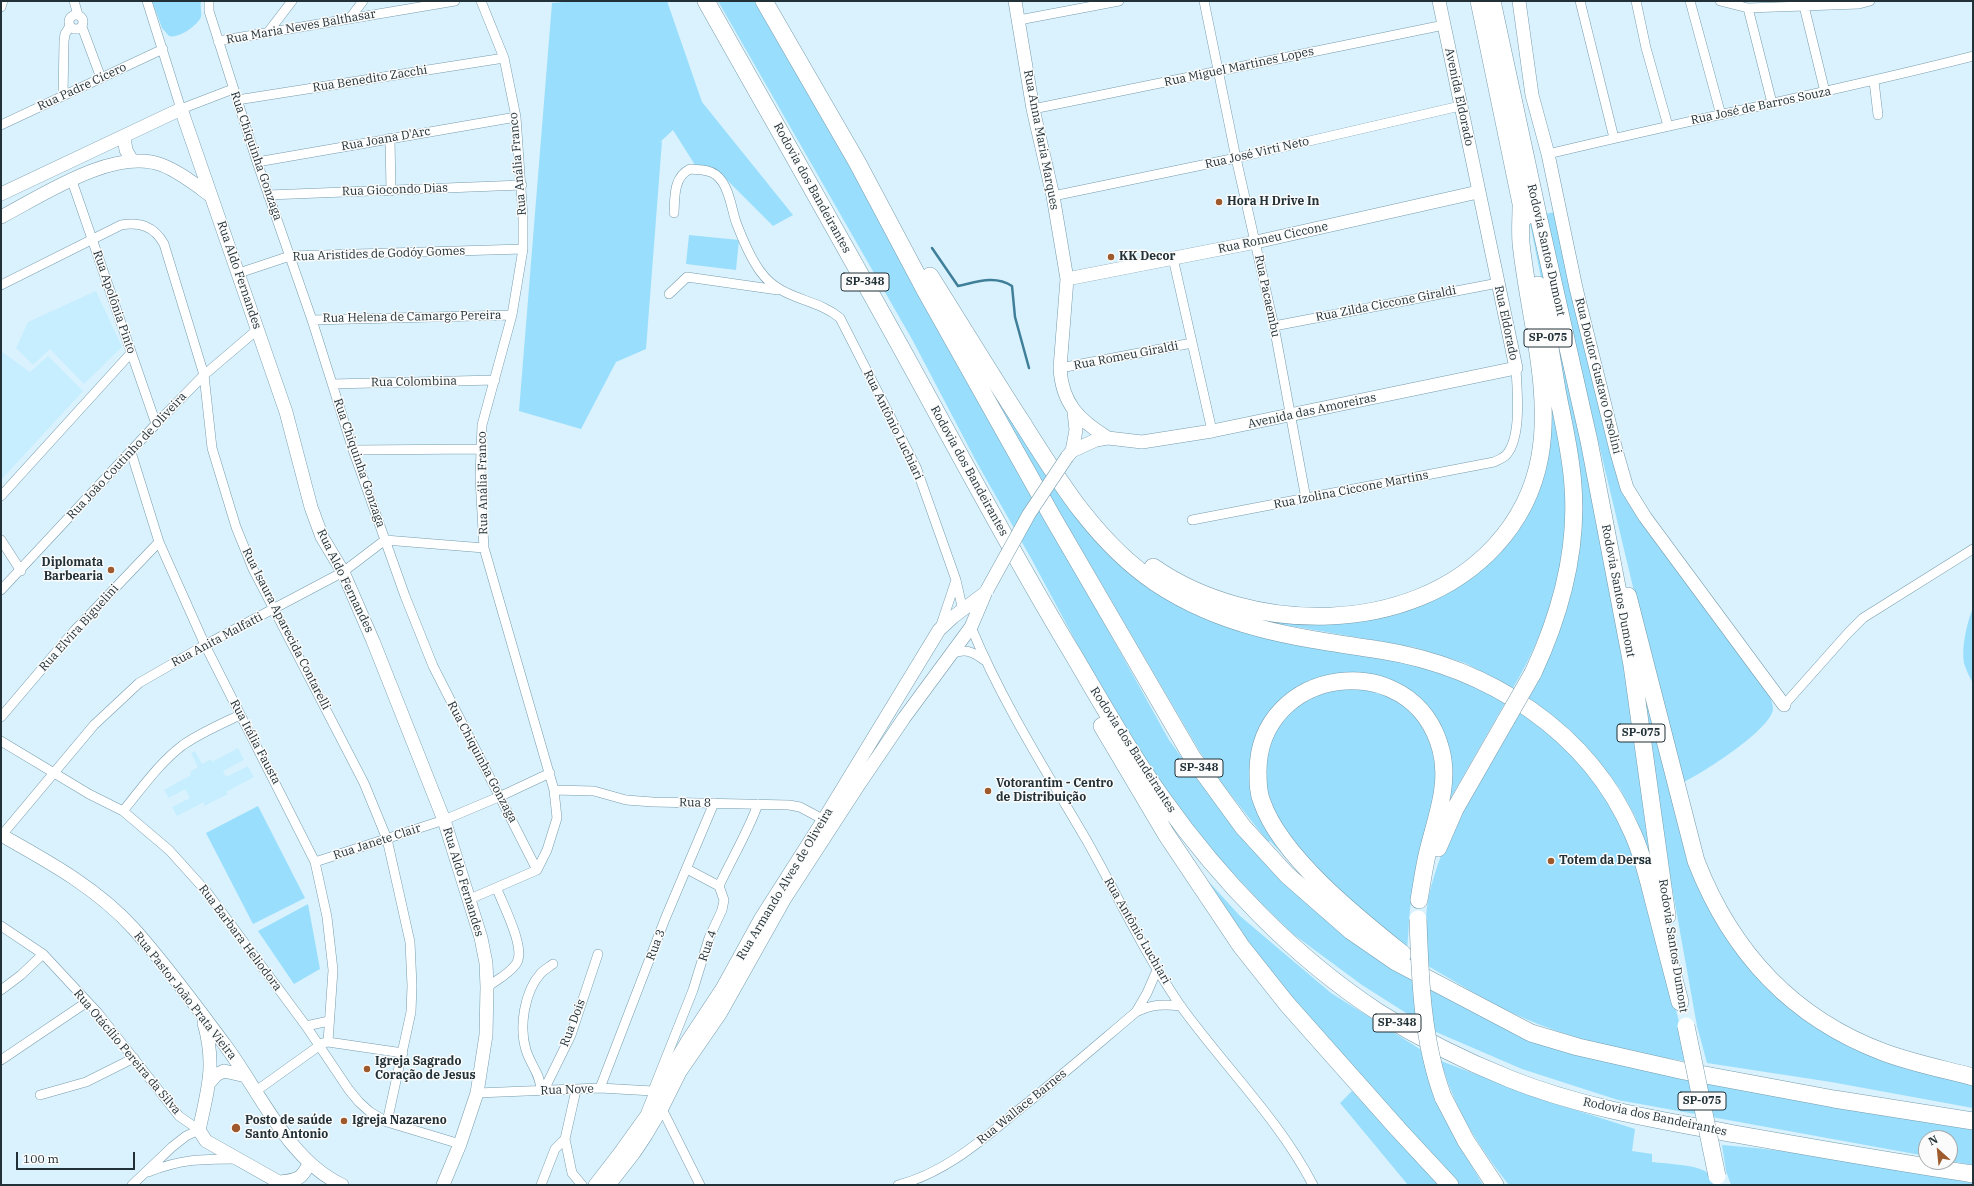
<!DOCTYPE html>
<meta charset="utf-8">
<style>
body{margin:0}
#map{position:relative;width:1974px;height:1186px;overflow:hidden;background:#daf2fd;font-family:"IBM Plex Serif",serif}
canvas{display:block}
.frame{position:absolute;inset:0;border:2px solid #223138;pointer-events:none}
.north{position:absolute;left:1918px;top:1130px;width:40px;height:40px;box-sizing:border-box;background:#fafbfa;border:1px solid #a4aaac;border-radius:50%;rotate:333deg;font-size:11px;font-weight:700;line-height:16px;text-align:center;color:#223138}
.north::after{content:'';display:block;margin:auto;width:14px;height:18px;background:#9e5a2c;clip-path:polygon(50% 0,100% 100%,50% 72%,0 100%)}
.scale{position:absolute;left:16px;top:1152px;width:119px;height:18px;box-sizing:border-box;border:2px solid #223138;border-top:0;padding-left:5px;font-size:12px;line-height:14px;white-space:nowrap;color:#223138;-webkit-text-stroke:3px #fafbfa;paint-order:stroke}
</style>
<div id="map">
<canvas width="1974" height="1186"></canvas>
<div class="frame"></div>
<div class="north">N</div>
<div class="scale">100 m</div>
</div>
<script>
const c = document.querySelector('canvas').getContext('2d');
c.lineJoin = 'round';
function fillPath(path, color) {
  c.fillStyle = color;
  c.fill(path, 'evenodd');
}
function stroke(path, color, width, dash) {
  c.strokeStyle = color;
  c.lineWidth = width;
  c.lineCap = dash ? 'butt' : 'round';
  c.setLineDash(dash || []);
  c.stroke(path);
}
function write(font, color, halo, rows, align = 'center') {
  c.font = font + ' "IBM Plex Serif",serif';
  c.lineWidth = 3;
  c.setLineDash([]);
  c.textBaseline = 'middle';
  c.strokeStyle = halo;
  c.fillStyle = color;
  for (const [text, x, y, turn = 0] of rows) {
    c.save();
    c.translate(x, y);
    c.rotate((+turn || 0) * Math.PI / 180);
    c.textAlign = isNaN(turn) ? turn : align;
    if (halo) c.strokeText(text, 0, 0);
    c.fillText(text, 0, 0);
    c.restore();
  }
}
fillPath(new Path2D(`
 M96 291 122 347 84 384 50 349 33 365 16 348 28 322Z
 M1 351 30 372 48 356 83 391 1 480Z
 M238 748 244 760 223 771 226 777 248 766 254 777 226 792 228 794 204 806V802L177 816 172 807 190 798 185 789 169 798 164 790 191 775 190 772 198 767 191 753 195 751 202 764 211 759 212 762Z`), '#c7eeff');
fillPath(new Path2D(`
 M152 1H201C200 6 202 13 201 17 197 26 178 39 169 36L162 28Z
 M573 1H667L702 102 793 215 773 226 721 174 695 165 673 130 659 143 662 141 646 349 616 362 581 429 519 411 552 3Z
 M718 1H754L865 192 1169 740 1225 817 1276 873 1405 976 1488 1020 1973 1127V1165L1950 1161V1138H1926V1156L1618 1100 1522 1069 1436 1032 1362 985 1293 934 1262 904 1201 839 1174 803 1133 739 1083 655 1032 560 976 461 913 341Z
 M1555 212 1581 333 1618 481 1622 493 1766 689C1769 695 1773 702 1773 709 1771 730 1700 775 1680 784L1544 214Z
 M1532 217 1549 286 1617 618 1652 862 1635 816 1620 789 1600 763 1570 730 1527 697 1577 548 1543 288 1529 218Z
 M689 235 739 240 736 270 686 264Z
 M979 366 1048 473 1187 610 1208 620 1231 628 1407 662 1474 686 1505 703 1445 808 1430 711 1419 698 1406 689 1374 676 1355 673 1324 676 1306 683 1290 693 1275 708 1251 770 1301 874 1270 841 1268 842 1216 776 1200 752 1008 424 1002 408Z
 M1550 396C1554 419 1560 442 1563 465 1572 547 1555 617 1513 688L1465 663 1413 647 1250 619 1253 613 1402 607 1513 530Z
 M1973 608V683C1970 678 1967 672 1965 666 1960 652 1967 622 1973 608Z
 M1636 644 1690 859 1783 999 1973 1083V1108L1831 1082 1707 1063 1697 1026 1666 854Z
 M1335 690C1347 690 1360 689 1372 691 1417 698 1441 750 1436 792 1433 817 1421 843 1416 868 1410 896 1409 924 1407 952L1353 906 1288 838 1268 800 1264 767 1274 733 1283 720 1301 704 1316 695Z
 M1520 709 1582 764 1623 825 1649 902 1689 1062C1631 1052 1572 1040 1519 1016 1487 1002 1458 983 1428 966 1427 950 1426 934 1426 919 1427 890 1439 861 1449 835Z
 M258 806 305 898 253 924 206 833Z
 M1199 871 1240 916 1331 993 1423 1051 1464 1153 1483 1185H1458L1255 955Z
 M308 904 320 969 294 984 258 931Z
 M1441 1061 1544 1100 1635 1129 1632 1151 1652 1154V1162C1665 1164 1703 1164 1711 1176 1712 1178 1713 1182 1713 1185H1509C1479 1147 1454 1108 1441 1061Z
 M1352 1091 1441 1185H1408L1340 1103Z
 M1722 1145C1806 1151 1890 1169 1973 1183V1185H1731L1726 1171Z`), '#99defc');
stroke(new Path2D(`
 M932 248 958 286C977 282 995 275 1012 286L1015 317 1029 368`), '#3f7f99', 2.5);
const street = new Path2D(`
 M74 1 78 15
 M147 1 181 109 233 89
 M209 1V11L257 162 312 320 353 450 405 596 433 666 537 870
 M1204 1 1236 158 1274 326 1306 499
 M1580 1 1614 138
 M1636 1 1646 48 1668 126
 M1690 1 1721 115
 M1720 1 1748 8 1859 4 1870 1
 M1804 6 1825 92
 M1 7 3 1
 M1748 8 1772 103
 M69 22a7 7 0 1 1 14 0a7 7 0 1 1-14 0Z
 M350 18 363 1
 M1019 20 1119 1
 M82 27 101 78
 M269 31 292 1
 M218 41 455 1
 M1874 81 1878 115
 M63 96 64 41 65 34 70 26
 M237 100 504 58
 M1033 109 1444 25
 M1 125 163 49
 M390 138 391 191
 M1548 154C1689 120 1832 92 1973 56
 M257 162 516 117
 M72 181 156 424
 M268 195 522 185
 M1053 196 1236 158 1460 106
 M674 213C675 198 673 177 690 169 698 170 709 169 716 175 729 185 731 207 736 222 742 238 750 257 760 271 781 301 815 297 840 318L916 467 956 580 963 611
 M1173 258 1212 431
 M239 273 290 256 523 249
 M1 285 121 225C140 222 154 226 164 244L204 375 212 448 236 527 253 569 364 783 387 839 410 942 412 986 411 1012 387 1122
 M669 294 687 277 778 290
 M312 320 512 315
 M1274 326 1498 283
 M1060 368 1192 343
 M332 384 495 380
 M353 450 482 449
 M131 452 159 542 205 645 315 862 327 917 333 970 328 1042
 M1 496 131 353
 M1192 520 1494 462C1498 460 1504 458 1507 454 1522 435 1517 390 1516 368
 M1 540 21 571
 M1 590 156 424 204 375 258 329
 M971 627C1002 702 1046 771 1087 841 1118 896 1144 953 1180 1005 1223 1065 1279 1119 1313 1185
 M940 628 956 580
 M951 654C964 648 972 651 984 660
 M1784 705 1848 633 1863 618 1973 549
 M1 717 74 631 159 542
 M1 741 89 794 123 811 169 850 206 891 306 1026 349 1090 359 1102 370 1112 387 1122 460 1144
 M554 790 594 791 626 800 653 802 789 805 800 807 828 822
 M123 811C142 788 159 763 183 745 200 733 221 724 240 715
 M1 836 94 725 139 683 205 645 343 572 385 540 484 548
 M315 862 444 820 501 796 550 773
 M687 869 719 886
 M470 899 537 870 547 850 557 818 554 790 484 548 480 478 482 425 512 315 523 249V218L516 117 504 58 481 1
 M1 926 43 954 98 1013 179 1116 199 1130 186 1136 172 1147 132 1185
 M487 987C497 980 509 974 516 964 527 950 503 905 497 889
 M1 990 21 975 43 954
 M1136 1012 1147 993 1157 970
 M306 1026 329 1021
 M1 1060 87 1002
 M600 1088 665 919 714 803
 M654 1088 693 990 709 938 722 910 724 900 719 886C732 858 748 832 758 804
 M541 1090C540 1073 531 1066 526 1050 519 1027 524 992 541 973 544 970 549 967 553 964
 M544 1090 571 1035 598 954
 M576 1090 565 1139 572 1173 582 1185
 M256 1091 323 1043 328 1042 403 1053
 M477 1093 600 1088 653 1091 700 1185
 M40 1095 86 1082 134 1058
 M148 1172C182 1159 200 1159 237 1159
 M541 1185 555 1149 565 1139
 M898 1185C946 1173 984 1138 1021 1108 1060 1077 1098 1044 1136 1012 1152 1004 1164 1004 1181 1006`);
const secondary = new Path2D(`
 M1015 1 1033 109 1053 196 1067 279 1060 368C1062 404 1079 420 1108 438
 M1519 1 1532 95 1548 154 1576 288 1616 450 1627 488 1645 517 1784 705
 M124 137 126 150 132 161
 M1 194 181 109 286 412 311 507 322 537 343 572 373 641 444 820 481 938 486 963 487 987 486 1035 477 1093 460 1144 443 1185
 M1 217C43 195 114 147 162 165 180 172 196 185 211 196
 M1067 279 1256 242 1478 192
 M1072 451 1076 430 1074 412
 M1067 457 1072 451 1096 440 1108 438 1142 442 1212 431 1516 368 1439 1
 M1 835C49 862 97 888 134 929 167 966 196 1006 225 1045 260 1092 288 1160 342 1185
 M204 1023C216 1065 208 1089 199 1130L206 1141 284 1185
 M210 1082 216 1075 224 1071 246 1076
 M280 1182C296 1180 302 1180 309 1163
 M595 1185 619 1154 647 1115 655 1095 688 1040 723 987 761 918 824 819 939 630 953 617 985 593
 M609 1185 634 1153 646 1135 662 1108 680 1072 720 1014 784 900 858 786 904 718 971 627 985 594`);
const highway = new Path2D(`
 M706 1C782 136 859 270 933 406 979 490 1024 574 1074 656 1102 704 1130 753 1162 798 1220 880 1294 957 1378 1012 1419 1038 1465 1061 1510 1079 1582 1108 1660 1120 1735 1134 1814 1148 1894 1162 1973 1174
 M764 1 857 162 925 290 1053 518 1192 757 1243 827 1287 875 1351 931 1396 962 1531 1033 1578 1047 1684 1071 1834 1099 1973 1121
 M1479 1 1524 218
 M1492 1 1538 215 1589 441 1632 665 1667 916
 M930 276C961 325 991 375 1023 424 1060 483 1097 543 1156 583 1225 629 1299 638 1380 650 1488 667 1589 731 1633 834 1644 858 1649 884 1656 910 1664 941 1672 972 1680 1002
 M1153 567C1251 635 1411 637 1495 546 1518 521 1534 490 1540 456 1552 388 1528 311 1521 243 1520 231 1521 219 1521 207
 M1628 596 1696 861C1731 951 1790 1017 1883 1052 1912 1063 1943 1069 1973 1077
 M1533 673C1560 615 1578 551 1573 486 1571 453 1563 422 1557 390 1551 355 1546 320 1538 285
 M1102 726 1166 834 1241 946 1287 1004 1398 1129 1450 1185
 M1438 848 1455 809 1506 720
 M1403 954C1358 918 1281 857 1262 802 1258 793 1258 783 1258 773 1257 666 1413 644 1441 750 1450 784 1436 818 1428 851 1424 867 1422 883 1419 900
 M1443 1097 1466 1141 1495 1185`);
stroke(street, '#769cad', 10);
stroke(secondary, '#769cad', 14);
stroke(highway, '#769cad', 18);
stroke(street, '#fff', 9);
stroke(secondary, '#fff', 13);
stroke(highway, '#fff', 17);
const secondaryBridge = new Path2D(`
 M987 590 1029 514 1067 457`);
const highwayBridge = new Path2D(`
 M1506 720 1533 673
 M1418 919C1420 979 1422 1040 1443 1097
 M1686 1026 1717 1176`);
stroke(secondaryBridge, '#769cad', 14, []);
stroke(highwayBridge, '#769cad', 18, []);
stroke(secondaryBridge, '#fff', 13);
stroke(highwayBridge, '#fff', 17);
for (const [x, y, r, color] of [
 [1219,202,4,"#9e5a2c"],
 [1111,257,4,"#9e5a2c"],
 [111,570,4,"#9e5a2c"],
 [988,791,4,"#9e5a2c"],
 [1551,861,4,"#9e5a2c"],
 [367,1069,4,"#9e5a2c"],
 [344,1121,4,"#9e5a2c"],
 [236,1128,5,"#9e5a2c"]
]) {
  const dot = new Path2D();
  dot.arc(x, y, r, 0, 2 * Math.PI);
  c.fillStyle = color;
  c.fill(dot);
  stroke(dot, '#fafbfa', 1.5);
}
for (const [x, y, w] of [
 [865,282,48],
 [1548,338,48],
 [1641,733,48],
 [1199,768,48],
 [1397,1023,48],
 [1702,1101,48]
]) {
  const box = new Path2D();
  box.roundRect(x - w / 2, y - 9, w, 18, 3);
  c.fillStyle = '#fafbfa';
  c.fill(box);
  stroke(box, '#223138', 1);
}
write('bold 11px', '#223138', null, [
 ["SP-348",865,282],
 ["SP-075",1548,338],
 ["SP-075",1641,733],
 ["SP-348",1199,768],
 ["SP-348",1397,1023],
 ["SP-075",1702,1101]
]);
write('12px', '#223138', '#fafbfa', [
 ["Rua Maria Neves Balthasar",301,27,-10],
 ["Rua Miguel Martines Lopes",1239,67,-12],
 ["Rua Benedito Zacchi",370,79,-9],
 ["Rua Padre Cícero",82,87,-25],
 ["Avenida Eldorado",1459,97,78],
 ["Rua José de Barros Souza",1761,106,-12],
 ["Rua Joana D'Arc",386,139,-10],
 ["Rua Anna Maria Marques",1041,140,79],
 ["Rua José Virti Neto",1257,153,-13],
 ["Rua Chiquinha Gonzaga",256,156,71],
 ["Rua Anália Franco",518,164,-95],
 ["Rodovia dos Bandeirantes",812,188,61],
 ["Rua Giocondo Dias",395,190,-2],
 ["Rua Romeu Ciccone",1273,238,-12],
 ["Rodovia Santos Dumont",1546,250,77],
 ["Rua Aristides de Godóy Gomes",379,254,-2],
 ["Rua Aldo Fernandes",239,275,71],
 ["Rua Pacaembu",1267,296,78],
 ["Rua Apolônia Pinto",114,302,71],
 ["Rua Zilda Ciccone Giraldi",1386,304,-11],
 ["Rua Helena de Camargo Pereira",412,317,-1],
 ["Rua Eldorado",1506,323,78],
 ["Rua Romeu Giraldi",1126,356,-11],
 ["Rua Doutor Gustavo Orsolini",1598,376,76],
 ["Rua Colombina",414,382,-1],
 ["Avenida das Amoreiras",1312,411,-12],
 ["Rua Antônio Luchiari",893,425,64],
 ["Rua João Coutinho de Oliveira",127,456,-47],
 ["Rua Chiquinha Gonzaga",359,463,71],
 ["Rodovia dos Bandeirantes",969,471,61],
 ["Rua Anália Franco",483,483,-91],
 ["Rua Izolina Ciccone Martins",1351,490,-11],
 ["Rua Aldo Fernandes",345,581,64],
 ["Rodovia Santos Dumont",1618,591,79],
 ["Rua Elvira Biguelini",79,628,-48],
 ["Rua Isaura Aparecida Contarelli",286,629,63],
 ["Rua Anita Malfatti",217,640,-28],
 ["Rua Itália Fausta",255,742,62],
 ["Rodovia dos Bandeirantes",1133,750,57],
 ["Rua Chiquinha Gonzaga",482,762,62],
 ["Rua 8",695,803,1],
 ["Rua Janete Clair",377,842,-18],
 ["Rua Aldo Fernandes",463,882,73],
 ["Rua Armando Alves de Oliveira",785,884,-59],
 ["Rua Antônio Luchiari",1137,931,60],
 ["Rua Barbara Heliodora",240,938,53],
 ["Rua 3",656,945,-69],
 ["Rua 4",708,946,-71],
 ["Rodovia Santos Dumont",1673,946,81],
 ["Rua Pastor João Prata Vieira",185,996,52],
 ["Rua Dois",573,1023,-69],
 ["Rua Otácílio Pereira da Silva",127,1052,50],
 ["Rua Nove",567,1090,-2],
 ["Rua Wallace Barnes",1022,1107,-39],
 ["Rodovia dos Bandeirantes",1655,1117,12]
]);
write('bold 12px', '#223138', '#fafbfa', [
 ["Hora H Drive In",1227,202],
 ["KK Decor",1119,257],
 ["Diplomata",103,563,"right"],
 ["Barbearia",103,577,"right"],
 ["Votorantim - Centro",996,784],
 ["de Distribuição",996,798],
 ["Totem da Dersa",1559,861],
 ["Igreja Sagrado",375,1062],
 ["Coração de Jesus",375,1076],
 ["Posto de saúde",245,1121],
 ["Santo Antonio",245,1135],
 ["Igreja Nazareno",352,1121]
], 'left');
</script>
